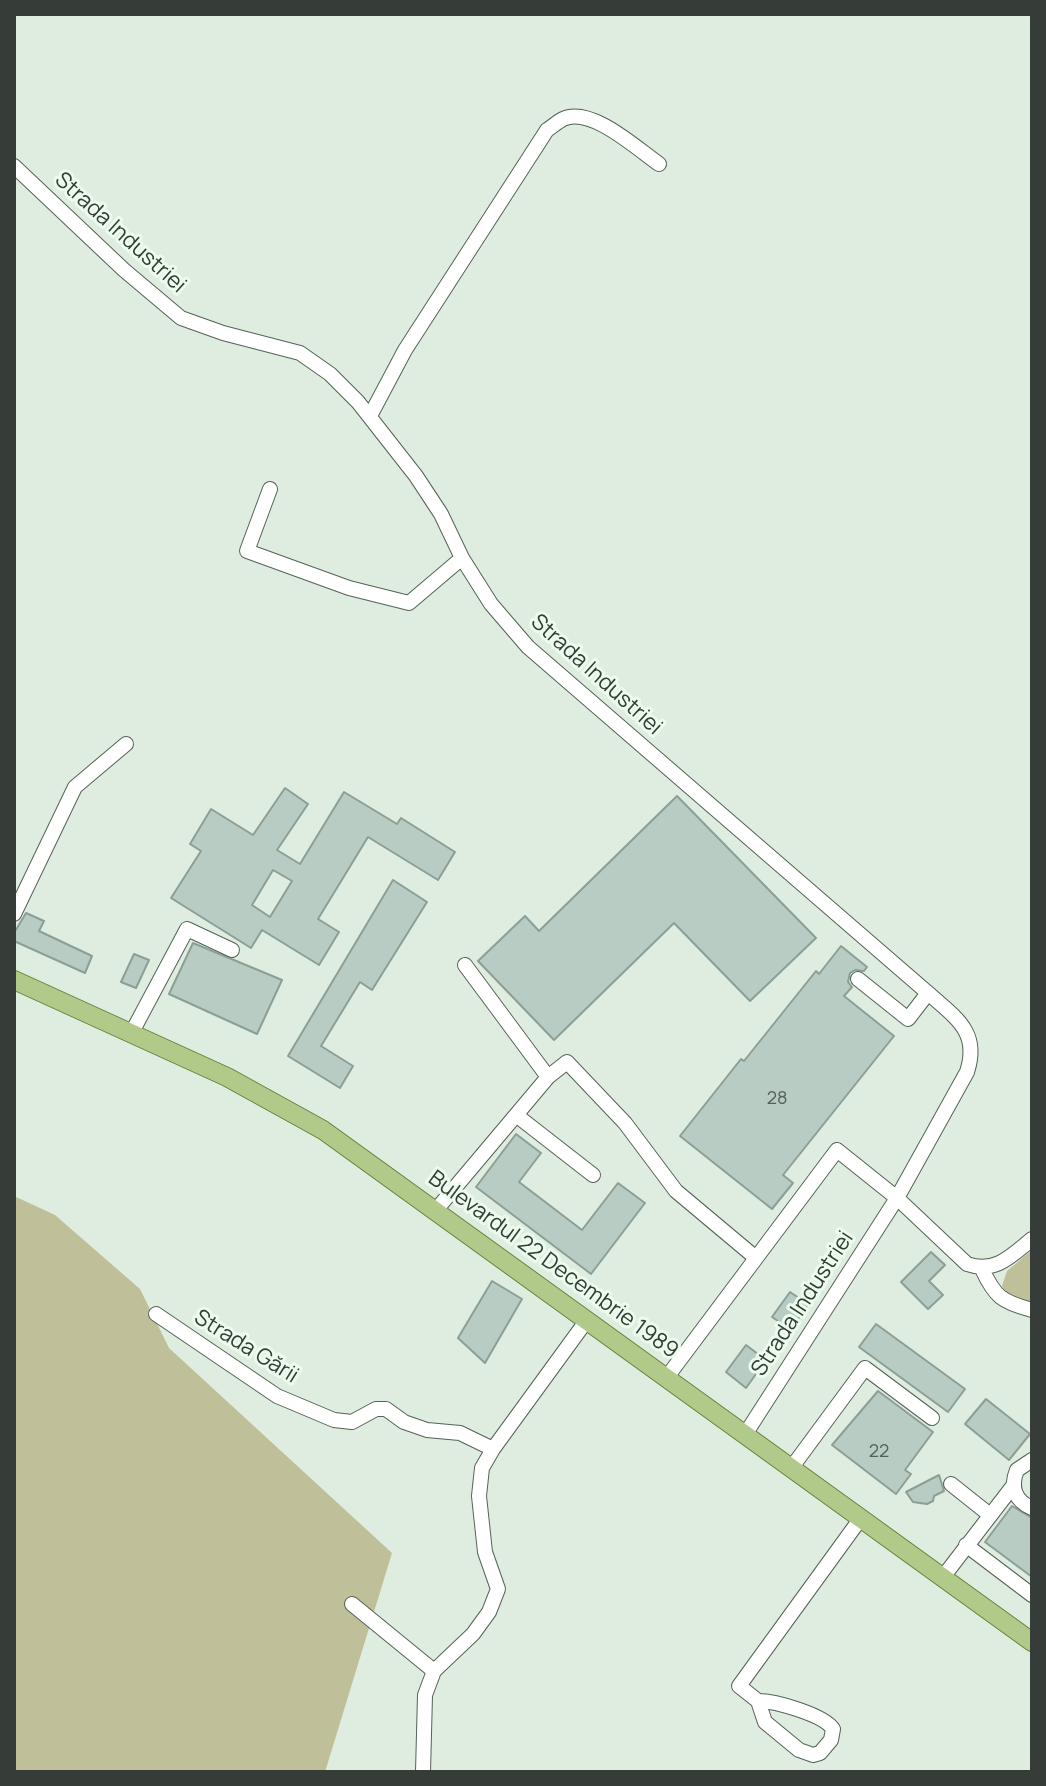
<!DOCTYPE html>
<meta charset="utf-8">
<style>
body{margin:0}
#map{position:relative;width:1046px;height:1786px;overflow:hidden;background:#deeddf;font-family:Manrope,sans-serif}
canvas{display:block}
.frame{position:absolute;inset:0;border:16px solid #363c37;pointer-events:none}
</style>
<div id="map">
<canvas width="1046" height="1786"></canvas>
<div class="frame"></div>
</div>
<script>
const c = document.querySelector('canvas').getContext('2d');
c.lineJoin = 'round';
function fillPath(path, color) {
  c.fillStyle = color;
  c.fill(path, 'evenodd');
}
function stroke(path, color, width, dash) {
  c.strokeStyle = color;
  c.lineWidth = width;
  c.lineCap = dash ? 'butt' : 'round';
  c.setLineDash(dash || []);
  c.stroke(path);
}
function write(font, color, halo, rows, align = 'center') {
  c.font = font + ' Manrope,sans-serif';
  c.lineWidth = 6;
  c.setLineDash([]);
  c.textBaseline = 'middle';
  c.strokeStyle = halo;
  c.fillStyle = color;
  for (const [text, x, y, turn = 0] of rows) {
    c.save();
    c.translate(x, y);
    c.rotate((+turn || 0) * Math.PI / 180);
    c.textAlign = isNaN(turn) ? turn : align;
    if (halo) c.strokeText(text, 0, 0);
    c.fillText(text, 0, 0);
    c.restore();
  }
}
fillPath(new Path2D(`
 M14 1196 55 1215 140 1289 169 1348 392 1553 325 1772H14Z
 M1032 1250V1303H1030L1010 1296 1002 1286 1007 1271Z`), '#bfbf9a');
const building = new Path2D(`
 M285 788 308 804 277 850 300 864 344 792 397 824 401 818 455 852 438 880 368 837 318 919 339 932 319 965 262 930 251 948 171 898 201 851 190 844 211 809 253 835ZM273 870 292 881 270 917 252 905Z
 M677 796 816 938 750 1001 674 923 554 1040 478 961 525 916 539 931Z
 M393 880 427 902 372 990 360 982 321 1046 353 1066 340 1088 288 1056Z
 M26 913 44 921 39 931 92 956 85 973 14 941V933Z
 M193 943 282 980 257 1034 169 994Z
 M841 946 867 967 864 971 855 970 850 973 848 982 852 987 844 996 894 1036 783 1175 793 1183 772 1209 680 1136 741 1059 744 1061 816 971 819 974Z
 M134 954 149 960 136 988 121 982Z
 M516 1134 541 1153 519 1182 582 1230 618 1183 645 1203 591 1274 476 1187Z
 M931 1252 945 1265 929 1281 943 1295 928 1309 901 1282Z
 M492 1281 522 1299 485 1363 458 1338Z
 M790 1292 808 1304 791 1330 772 1317Z
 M876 1324 965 1389 948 1412 859 1347Z
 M746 1345 766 1360 746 1388 726 1372Z
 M878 1391 933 1432 905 1470 911 1474 896 1494 832 1445Z
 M986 1399 1030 1434 1009 1460 965 1424Z
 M939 1475 944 1491 934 1496 933 1501 927 1504 913 1502 906 1492Z
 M1012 1506 1032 1518V1577L985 1542Z`);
fillPath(building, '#b8ccc3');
stroke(building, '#8b9f96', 2);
const minor = new Path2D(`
 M14 166 124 270 181 318 223 333 300 353 330 374 358 402 416 476 441 514 462 558 491 604 528 647 928 993C956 1018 980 1032 967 1072L897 1198 746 1433
 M370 416 405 350 547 130C552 127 557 122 563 119 591 106 636 148 659 164
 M270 489 247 551 349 588 409 603 462 558
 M14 914 75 787 126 744
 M465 965 548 1077
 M858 979 908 1019 928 993
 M131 1034 187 929 232 950
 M516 1115 593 1175
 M436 1210 548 1077 567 1062 625 1123 676 1191 756 1258
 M982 1269C995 1297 1002 1302 1032 1310
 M156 1314 277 1396 334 1420 352 1422 376 1409H386L404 1422 427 1430 460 1433 493 1449
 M667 1377 837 1150 897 1198 967 1264C995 1274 1011 1256 1032 1239
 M1032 1460 1017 1470C1010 1487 1015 1501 1032 1508
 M792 1467 865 1368 932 1418
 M951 1484 990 1515
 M966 1545 1032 1595
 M943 1577 1013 1486
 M352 1604 434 1671
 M758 1701C776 1701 824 1715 833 1729L831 1740 820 1753 813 1755 799 1750 765 1722 758 1701 739 1686 861 1518
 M423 1772 425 1695 434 1671 473 1634 489 1612 498 1589 485 1552 479 1496 482 1468 493 1449 587 1320`);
const major = new Path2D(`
 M14 980 227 1077 323 1130 1032 1642`);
stroke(minor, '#556256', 16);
stroke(major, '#65813a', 20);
stroke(minor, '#fff', 14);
stroke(major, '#b2ca89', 18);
write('18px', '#56605a', null, [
 ["28",777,1099],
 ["22",879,1452]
]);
write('22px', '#363c37', '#ebfbec', [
 ["Strada Industriei",120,233,42],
 ["Strada Industriei",596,675,42],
 ["Bulevardul 22 Decembrie 1989",553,1265,36],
 ["Strada Industriei",803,1304,-57],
 ["Strada Gării",246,1347,32]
]);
</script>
